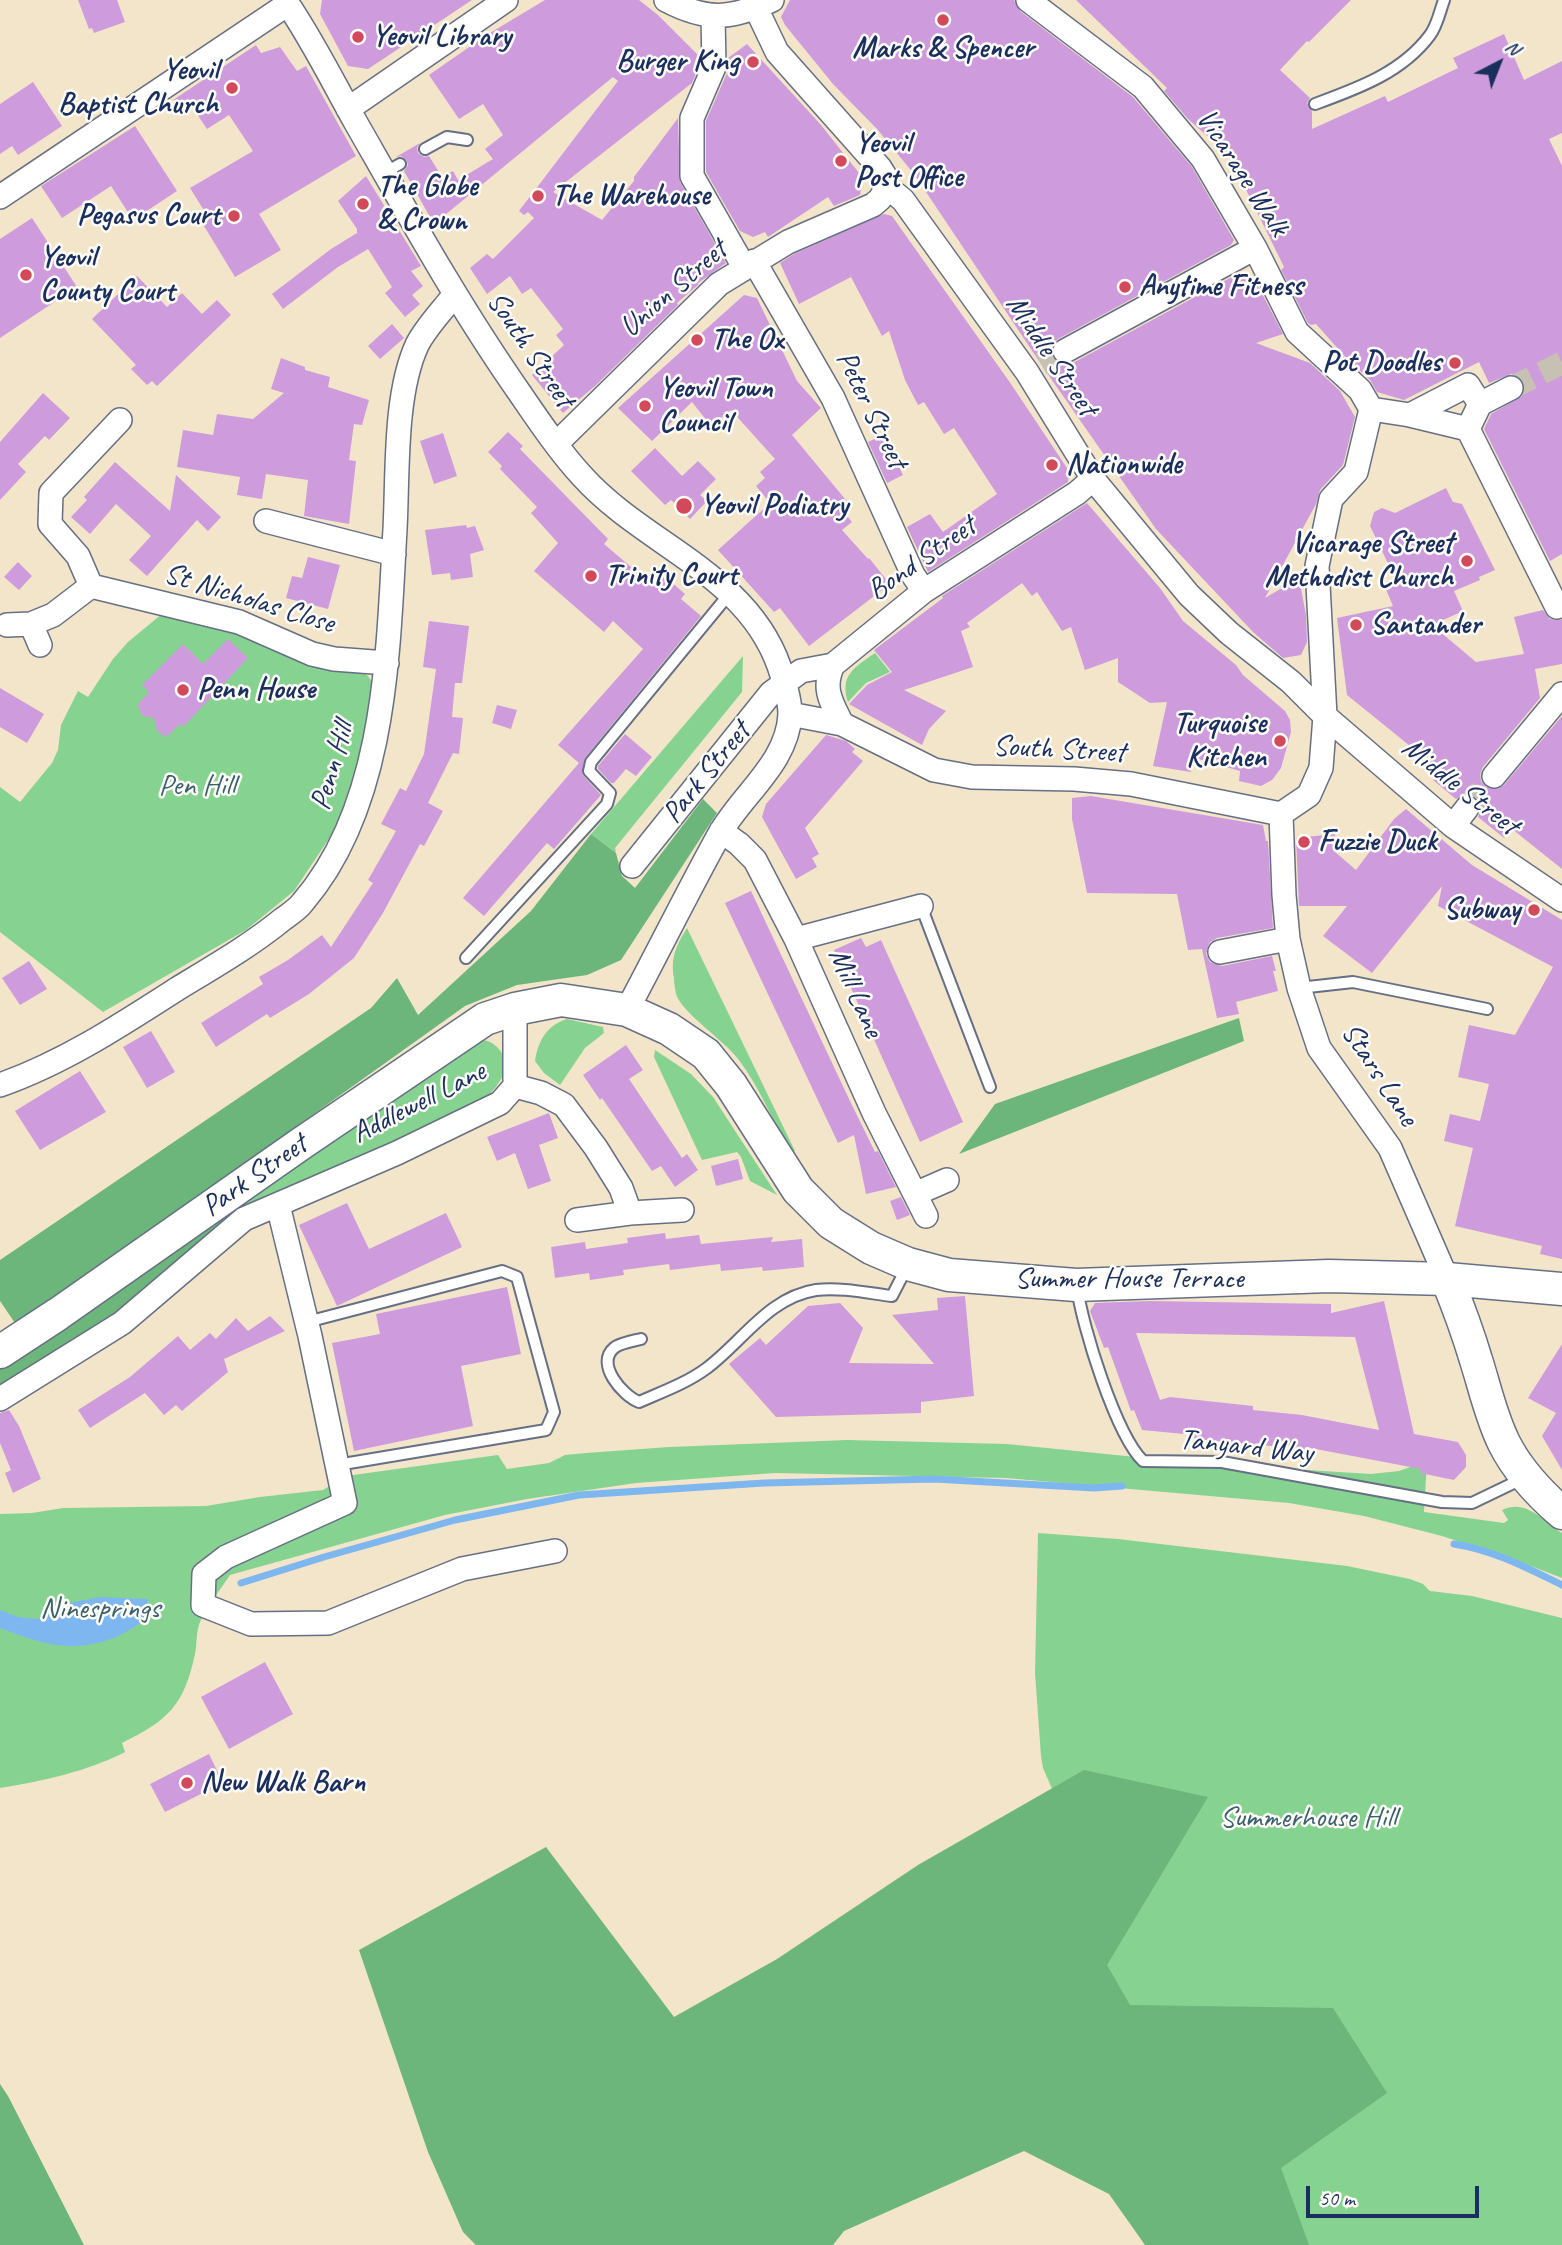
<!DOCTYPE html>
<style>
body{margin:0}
#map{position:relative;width:1562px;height:2245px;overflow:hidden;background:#f2e5ca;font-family:Caveat,sans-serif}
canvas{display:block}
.north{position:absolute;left:1464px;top:28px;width:70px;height:70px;-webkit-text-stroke:5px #fdfcf7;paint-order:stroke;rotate:42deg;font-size:19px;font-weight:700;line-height:28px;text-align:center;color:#1b2f5e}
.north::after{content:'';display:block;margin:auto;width:24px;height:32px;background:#1b2f5e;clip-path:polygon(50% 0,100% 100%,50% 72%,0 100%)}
.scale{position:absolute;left:1306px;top:2186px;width:173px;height:32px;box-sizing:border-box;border:4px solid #1b2f5e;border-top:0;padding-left:9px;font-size:21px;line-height:24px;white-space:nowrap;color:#1b2f5e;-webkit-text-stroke:5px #fdfcf7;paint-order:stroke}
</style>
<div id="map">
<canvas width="1562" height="2245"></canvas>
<div class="north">N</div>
<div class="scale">50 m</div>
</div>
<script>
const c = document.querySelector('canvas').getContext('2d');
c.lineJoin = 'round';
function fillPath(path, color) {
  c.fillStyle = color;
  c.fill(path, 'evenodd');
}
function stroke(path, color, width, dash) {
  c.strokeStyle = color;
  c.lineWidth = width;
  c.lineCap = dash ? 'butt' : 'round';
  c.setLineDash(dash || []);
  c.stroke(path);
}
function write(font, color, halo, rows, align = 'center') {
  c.font = font + ' Caveat,sans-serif';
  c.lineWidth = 5;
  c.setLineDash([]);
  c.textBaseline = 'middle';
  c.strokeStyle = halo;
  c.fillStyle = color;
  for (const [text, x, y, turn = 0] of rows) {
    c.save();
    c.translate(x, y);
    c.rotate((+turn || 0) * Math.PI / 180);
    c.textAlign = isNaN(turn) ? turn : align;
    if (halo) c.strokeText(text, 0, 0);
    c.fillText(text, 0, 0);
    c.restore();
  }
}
fillPath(new Path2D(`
 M168 609 362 671 368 676 376 688 360 770 330 837 294 891 246 930 103 1012 0 932V787L20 802 52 763 58 750 61 725 78 691 88 697 113 659 128 642Z
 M875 653 890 672 866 683 848 702C839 675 855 667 875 653Z
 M743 656 742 692 615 848 616 853 591 834Z
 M687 928 795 1151 791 1153C773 1122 760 1088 739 1060 724 1040 682 1013 676 994 675 989 674 983 674 978 670 958 677 944 687 928Z
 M567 1019 603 1027 604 1033 585 1048 560 1085 544 1073 535 1061C538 1041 547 1025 567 1019Z
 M476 1039C491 1039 505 1049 505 1066 505 1079 492 1091 485 1100L242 1214 237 1206Z
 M655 1050 691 1074 713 1097 777 1195 750 1181 741 1157 737 1152 702 1160 654 1057Z
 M847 1440 1007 1444 1195 1463 1371 1474 1399 1471 1427 1461 1424 1512 1504 1523 1508 1520 1502 1510C1526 1498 1543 1521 1562 1533V1578L1523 1563 1442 1536 1364 1516 1289 1503 1006 1478 775 1473 636 1483 527 1499 445 1515 230 1575C220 1590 207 1606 200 1622 196 1631 197 1644 195 1654 184 1706 168 1720 122 1743L125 1752C89 1771 39 1782 0 1788V1514L32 1513 63 1508 206 1506 260 1497 323 1490 346 1476 498 1455 507 1469 549 1463 565 1455 586 1453 669 1447Z
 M1038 1533 1118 1539 1347 1566 1410 1579 1423 1584 1430 1591 1472 1596 1562 1618V2245H1209L1129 2043 1053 1791 1043 1768 1041 1756 1035 1673Z`), '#86d391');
fillPath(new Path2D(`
 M703 799 717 813 621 960 587 975 517 985 465 1006 17 1326 0 1301V1260L371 1008 397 978 418 1015 531 911 591 834 616 853 622 876 635 888Z
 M1239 1018 1244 1041 959 1154 995 1104Z
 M237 1206 242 1214 66 1354 0 1394V1368Z
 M1084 1770 1208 1797 1107 1965 1130 2005 1333 2008 1387 2093 1281 2168 1309 2245H1145L1109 2194 1024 2151 844 2231 833 2245H476L463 2232 428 2152 359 1950 546 1847 674 2017 777 1959 918 1865Z
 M0 2084 8 2096 84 2245H0Z`), '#6cb57b');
fillPath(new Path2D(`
 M100 1597 147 1599 153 1616C138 1624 121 1637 105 1641 65 1653 37 1642 0 1628V1610L18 1617 38 1619 60 1611 68 1603Z`), '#7eb7ef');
stroke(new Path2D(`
 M1454 1544C1493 1550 1527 1568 1562 1585
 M241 1583 324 1557 455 1520 579 1495 764 1483 934 1479 1094 1488 1122 1486`), '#7eb7ef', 7);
fillPath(new Path2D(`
 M78 0H117L125 22 94 33 92 28 89 29Z
 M322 0H472L368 69 348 66 320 14Z
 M545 0H639L658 15 700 57V64L692 83 553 192 602 220 634 181V177L678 118 680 182 726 263 697 284H699L677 303 678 305 595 386 563 413 532 375 564 345 556 335 563 329 531 288 522 294 510 276 487 294 470 268 487 254 493 259 534 218 528 212 524 215 519 211 618 81 613 77 434 224 404 171 408 165 406 160 401 156 396 157 420 143 417 148 418 153 424 157 429 156 442 177 453 171 458 180 493 159 485 149 503 135 483 104 459 119 429 75 485 36Z
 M790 0H1014L1020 11 1133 97 1192 167 1234 240 1231 245 1058 339 1053 344 1051 351 1053 358 1058 363 1071 364 1241 272 1254 278 1283 334 1256 343 1310 363 1340 391 1355 417 1343 465 1320 490 1316 504 1265 598 1299 578 1306 615 1307 642 1301 655 1283 658 1253 632 1156 529 1047 373 914 174 877 129 833 84 785 25 781 17Z
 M1076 0H1351L1309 42 1307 41 1280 70 1310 98 1307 103 1312 111V129L1385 96 1388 102 1458 68 1453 58 1504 34 1524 80 1562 61V133L1549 139 1562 166V554L1550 561 1484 429 1491 414 1522 396 1525 388 1523 381 1518 376 1511 374 1489 383 1479 362 1404 400 1377 392 1370 380 1348 360 1316 324 1311 325 1308 323 1281 270 1284 267 1229 155 1188 119 1164 91 1167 88Z
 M747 44 821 125 863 178 860 195 834 206 828 197 768 237 765 232 753 237 740 231 706 172V121L727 73 728 58Z
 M256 45 261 53 280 47 297 71 306 66 356 156 259 214 281 250 235 277 201 221 208 217 190 188 253 151 229 115 207 129 191 105 173 100Z
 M33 82 62 126 18 155 12 146 0 154V104Z
 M135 126 177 191 133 220 111 186 62 218 41 186Z
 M366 176 421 266 411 271 423 286 412 295 420 304 405 317 385 293 392 287 368 249 338 267 283 309 272 294 331 249 357 233V229L338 201Z
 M884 214 892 216 904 233 1011 384 1069 471 1068 482 928 572 907 527 930 514 943 532 997 494 954 428 944 434 924 402 918 405 905 380 889 331 882 336 851 277 799 304 780 263 794 254Z
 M32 218 77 287 0 338V239Z
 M137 276 167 307 182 293 202 314 217 300 231 315 157 386 152 381 147 385 131 369 136 365 92 319Z
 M744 295 757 298 797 381 821 408 792 435 850 505 843 511 852 522 842 530 868 559 869 558 890 584 809 646 780 608 774 612 718 550 770 503 756 486 765 478 760 472 775 459 731 410 711 426 692 402 652 441 618 408Z
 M392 324 404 338 380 359 368 346Z
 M281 358 305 367V370L330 377 328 387 369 400 362 425 354 424 349 460 356 461 349 524 304 516 308 480 266 474 262 499 237 495 240 477 177 467 183 430 213 435 217 414 253 419 284 393 271 389Z
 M43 393 70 418 49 440 45 436 18 464 26 472 0 500V442Z
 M508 432 523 446 520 449 608 539 604 544 651 584 661 573 685 594 681 599 701 616 585 758 582 774 601 795 554 849 547 843 484 916 463 898 579 763 558 745 643 649 613 621 604 632 534 571 558 543 531 513 537 507 500 469 502 466 488 452Z
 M443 433 457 476 434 484 420 441Z
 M883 435 903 475 887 483 868 442Z
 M655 448 682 476 698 461 716 479 700 495 707 501 690 519 671 500 665 505 631 471Z
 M115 462 170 511 176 475 221 517 208 531 197 520 147 576 129 560 151 536 116 504 90 534 71 517 87 500 84 497Z
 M1446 488 1453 502 1462 504 1495 570 1479 577 1480 580 1454 591 1463 611 1432 625 1476 662 1524 654 1514 617 1543 610 1550 619 1562 620V664L1535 669 1540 698 1483 767 1480 774 1481 781 1486 787 1498 789 1504 785 1562 716V869L1512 829 1504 838 1478 817 1481 809 1476 797 1468 794 1456 799 1433 780 1441 771 1347 695 1337 618 1393 606 1384 585 1396 580 1370 526 1374 512 1382 508 1395 513Z
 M1087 503 1160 588 1183 621 1236 665 1243 675 1285 711 1290 720 1291 732 1281 768 1272 780 1261 786 1239 781 1240 771 1191 757V772L1153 766 1167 702 1150 703 1118 682V658L1085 670 1071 627 1062 631 1037 592 1032 596 1022 583 967 623 970 627 961 631 973 667 904 690 946 711 929 729 922 745 849 704 867 685 892 672 874 650 943 598 942 596Z
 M466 525 467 528 475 526 484 550 470 554 473 577 451 580 450 573 432 575 425 530Z
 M308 557 340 565 328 609 286 598 292 576 302 578Z
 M18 562 32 576 19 590 4 577Z
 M429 621 469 626 462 683H455L452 717 463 718 459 754 453 753 428 803 443 811 424 846 420 844 383 913 354 958 309 994 270 1018 267 1014 216 1047 201 1023 263 984 259 977 288 960 322 935 331 947 373 883 368 880 396 831 381 824 400 788 406 791 424 754 436 669 423 667Z
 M228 639 248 658 183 727 180 724 166 737 157 731 154 718 144 716 140 712 138 704 149 692 142 685 183 644 203 664Z
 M0 688 44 714 27 743 0 727Z
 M497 705 517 710 511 729 492 723Z
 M625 734 652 757 636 776 626 769 614 783H611L598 769V766Z
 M826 735 846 741 855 749 852 752 863 761 805 828 819 854 812 858 817 867 796 879 762 817 766 804Z
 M1091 796 1263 825 1266 841H1268L1273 928 1217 938 1210 942 1206 954 1210 962 1222 966 1272 956 1276 971H1273L1278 991 1236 1002 1239 1014 1217 1018 1202 949 1188 950 1177 894 1087 893 1072 819V798Z
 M1406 809 1472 865 1562 920V1259L1540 1254 1542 1246 1455 1226 1473 1148 1444 1141 1450 1114 1480 1121 1489 1084 1458 1077 1469 1025 1515 1035 1553 967 1438 906 1442 886 1372 973 1323 936 1347 906H1299L1296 838 1335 834 1334 851 1356 870 1394 819Z
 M751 891 850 1101 875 1152 878 1151 896 1187 866 1194 854 1135 838 1143 725 903Z
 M861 938 866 947 881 940 963 1122 920 1142 834 950Z
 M29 961 47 989 20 1005 2 978Z
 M151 1031 175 1072 147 1088 123 1047Z
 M626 1045 643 1070 629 1079 682 1158 687 1154 698 1170 675 1187 661 1166 652 1171 602 1098 600 1100 583 1075Z
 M80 1071 106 1112 40 1150 15 1111Z
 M549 1113 558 1138 539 1145 551 1181 528 1189 515 1153 497 1161 487 1137Z
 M738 1159 743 1179 716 1186 711 1166Z
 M901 1197 910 1215 897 1220 890 1201Z
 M347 1203 369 1249 446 1213 462 1247 337 1306 299 1225Z
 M665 1233 666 1239 699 1235 701 1244 773 1237 771 1242 802 1239 804 1267 763 1271 762 1267 721 1271 720 1264 670 1270 669 1264 623 1270 624 1275 590 1280 589 1273 555 1278 551 1247 585 1242 586 1249 628 1243 627 1238Z
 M507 1287 521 1354 461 1366 473 1426 354 1451 332 1343 380 1334 376 1314Z
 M965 1296 974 1396 921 1402V1413L776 1417 729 1364 760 1338 766 1345 808 1306 840 1303 863 1328 849 1363 934 1364 892 1315 938 1310 937 1298Z
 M1148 1301 1331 1304V1313L1384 1301 1414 1434 1458 1442 1466 1455V1467L1454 1480 1420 1473 1421 1469 1305 1447V1449L1194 1439 1195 1435 1142 1430 1134 1410 1131 1411 1108 1347 1104 1348 1090 1311 1095 1303ZM1136 1333 1355 1337 1379 1430 1302 1415 1253 1410V1406L1170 1397 1160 1400Z
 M270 1316 285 1331 224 1359 228 1372 182 1411 176 1405 164 1415 145 1393 90 1428 78 1410 130 1377 178 1336 190 1350 210 1333 216 1339 236 1318 248 1331Z
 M1562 1344V1470L1542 1436 1556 1413 1528 1398Z
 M9 1410 19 1426 41 1479 13 1493 5 1473 11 1470 0 1443V1413Z
 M265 1662 293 1714 229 1749 201 1697Z
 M209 1754 223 1783 165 1812 150 1784Z`), '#ce9cdc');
stroke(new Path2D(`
 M1041 364 1065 351
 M1511 388 1562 363
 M1467 808 1494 776`), '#c7c1b4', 23, [23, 11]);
const lane = new Path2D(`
 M1315 104C1356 89 1402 73 1430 35 1437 26 1440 11 1444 0
 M425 149 447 137 467 140
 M384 173 400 164
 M921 906 990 1087
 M466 958 607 804 610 793 589 771 591 762 730 593
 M1299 988 1353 982 1487 1009
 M1077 1287C1082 1326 1116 1435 1143 1461L1222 1462 1442 1502 1472 1503 1524 1478
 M307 1322 502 1271 517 1277 554 1412 546 1430 337 1465
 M641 1339C633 1341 620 1343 614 1348 595 1364 623 1396 639 1402 662 1392 687 1383 707 1368 742 1342 769 1297 816 1290 840 1287 868 1293 892 1296L907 1267`);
const street = new Path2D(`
 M285 0C312 39 333 82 356 123 408 214 459 306 519 392 539 421 559 451 582 476 644 545 746 573 779 666 784 681 790 699 790 714 788 763 741 795 719 835 687 893 658 952 627 1010
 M666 0C706 21 731 20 772 0
 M1028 0 1143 87 1203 159 1255 248 1297 332 1360 390 1371 409
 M756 8 777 52 880 168 885 176 887 187 903 200 1027 372 1093 479 1189 595 1229 633 1291 682 1325 716 1321 768 1309 795 1281 814
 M713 16 714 67 692 118V176L744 267
 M348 109 506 0
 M0 197 288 4
 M754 261 833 398 913 575 924 591
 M1065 351 1255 248
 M1480 404 1511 388
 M1371 409 1356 472 1331 499 1317 566 1325 716 1453 826 1562 900
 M1371 409 1410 415 1468 429 1557 607
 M1410 415 1468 385 1480 404 1468 429
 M120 420 51 493 50 524 78 556 91 586 239 622 312 654 334 659 387 663
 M556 444 719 284 788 242 873 205 880 199 887 187
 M266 521 394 554
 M31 624 40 645
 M7 625 31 624 53 615 91 586
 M833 665C822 688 831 702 842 724
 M790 714 842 724 934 770 972 777 1074 779 1131 784 1281 814
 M1494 776 1562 694
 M1281 814 1284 895 1288 939 1299 988 1319 1048 1390 1148 1447 1279
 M1453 826 1467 808
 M721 831 739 844 755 860 796 939 874 1113 926 1216
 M632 866 771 693 801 671 833 665 924 591 1077 493 1093 479
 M796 939 921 906
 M1220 952 1288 939
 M0 1085C63 1063 121 1025 177 989 213 967 250 946 283 919 290 914 298 909 303 902 387 804 388 651 395 529 398 474 394 395 417 345 426 327 443 310 455 294
 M515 1086 541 1093 564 1105 596 1148 621 1188 630 1213 682 1210
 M915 1194 947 1180
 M278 1205 310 1336 345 1503 226 1557 204 1574 203 1605 251 1624 328 1623 462 1569 555 1551
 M577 1220 630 1213
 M0 1399 122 1323 244 1219 397 1153 500 1103 515 1086V1009`);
const secondary = new Path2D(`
 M1447 1279C1458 1306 1468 1333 1476 1360 1485 1388 1491 1417 1504 1443 1517 1469 1540 1494 1562 1513
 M0 1352 58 1314 302 1143 485 1019 515 1009 561 1000 627 1010 669 1029 706 1054 731 1085 798 1190 831 1223 871 1248 908 1264 949 1275 1076 1285 1329 1276 1447 1279 1562 1289`);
stroke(lane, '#666f84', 14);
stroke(street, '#666f84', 26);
stroke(secondary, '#666f84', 35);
stroke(lane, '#fff', 10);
stroke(street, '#fff', 23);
stroke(secondary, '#fff', 32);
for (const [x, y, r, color] of [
 [943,20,7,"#d1495b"],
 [358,37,7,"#d1495b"],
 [753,62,7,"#d1495b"],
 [232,88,7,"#d1495b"],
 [841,161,7,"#d1495b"],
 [538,196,7,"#d1495b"],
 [363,204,7,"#d1495b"],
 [234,216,7,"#d1495b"],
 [26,275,7,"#d1495b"],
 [1125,287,7,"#d1495b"],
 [697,340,7,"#d1495b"],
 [1455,363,7,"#d1495b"],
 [645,406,7,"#d1495b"],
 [1052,465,7,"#d1495b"],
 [684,506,9,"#d1495b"],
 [1467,561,7,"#d1495b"],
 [591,576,7,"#d1495b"],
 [1356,625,7,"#d1495b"],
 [183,690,7,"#d1495b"],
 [1280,741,7,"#d1495b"],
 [1304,842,7,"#d1495b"],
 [1534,910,7,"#d1495b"],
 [187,1783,7,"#d1495b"]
]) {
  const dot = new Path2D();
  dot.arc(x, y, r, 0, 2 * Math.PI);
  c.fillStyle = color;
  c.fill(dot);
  stroke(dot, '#fdfcf7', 2.5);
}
write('bold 30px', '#1b2f5e', '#fdfcf7', [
 ["Yeovil Library",372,37],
 ["Marks & Spencer",943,49,"center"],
 ["Burger King",739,62,"right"],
 ["Yeovil",218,71,"right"],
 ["Baptist Church",218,105,"right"],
 ["Yeovil",855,144],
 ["Post Office",855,178],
 ["The Globe",377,187],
 ["& Crown",377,221],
 ["The Warehouse",552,196],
 ["Pegasus Court",220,216,"right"],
 ["Yeovil",40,258],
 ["County Court",40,292],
 ["Anytime Fitness",1139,287],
 ["The Ox",711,340],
 ["Pot Doodles",1441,363,"right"],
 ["Yeovil Town",659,389],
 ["Council",659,423],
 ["Nationwide",1066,465],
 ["Yeovil Podiatry",700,506],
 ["Vicarage Street",1453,544,"right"],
 ["Methodist Church",1453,578,"right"],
 ["Trinity Court",605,576],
 ["Santander",1370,625],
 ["Penn House",197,690],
 ["Turquoise",1266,724,"right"],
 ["Kitchen",1266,758,"right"],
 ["Fuzzie Duck",1318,842],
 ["Subway",1520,910,"right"],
 ["New Walk Barn",201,1783]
], 'left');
write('30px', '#1b2f5e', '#fdfcf7', [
 ["Vicarage Walk",1242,173,57],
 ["Union Street",674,289,-41],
 ["South Street",530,350,56],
 ["Middle Street",1051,356,56],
 ["Peter Street",871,410,64],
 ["Bond Street",922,559,-35],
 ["St Nicholas Close",249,599,17],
 ["South Street",1059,750,3],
 ["Penn Hill",333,766,-74],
 ["Park Street",707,773,-51],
 ["Middle Street",1460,787,38],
 ["Mill Lane",855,993,66],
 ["Stars Lane",1379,1075,57],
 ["Addlewell Lane",419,1103,-27],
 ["Park Street",255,1176,-35],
 ["Summer House Terrace",1129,1279],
 ["Tanyard Way",1246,1447,6]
]);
write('30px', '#3b606d', '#fdfcf7', [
 ["Pen Hill",197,786],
 ["Ninesprings",100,1609],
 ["Summerhouse Hill",1308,1818]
]);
</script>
